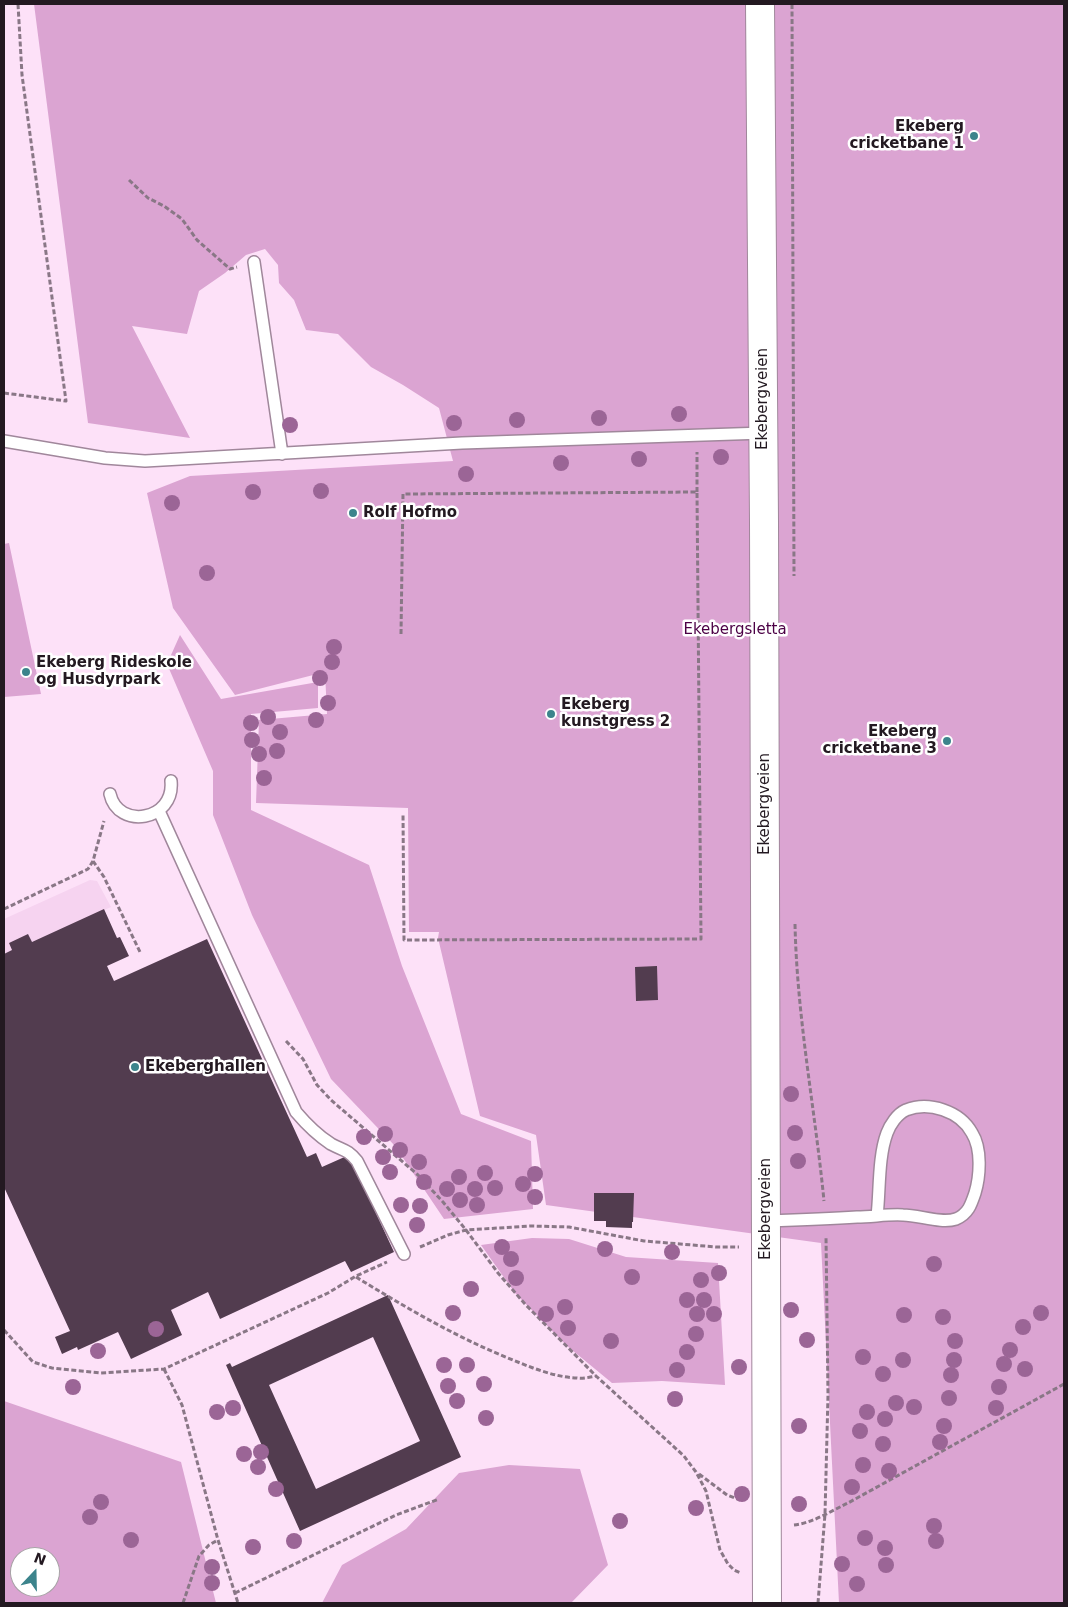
<!DOCTYPE html>
<style>
body{margin:0}
#map{position:relative;width:1068px;height:1607px;overflow:hidden;background:#fde1f8;font-family:"DejaVu Sans",sans-serif}
canvas{display:block}
.frame{position:absolute;inset:0;border:5px solid #231921;pointer-events:none}
.north{position:absolute;left:10px;top:1547px;width:50px;height:50px;box-sizing:border-box;background:#fff;border:1px solid #a7a3a6;border-radius:50%;rotate:21deg;font-size:14px;font-weight:700;line-height:20px;text-align:center;color:#231921}
.north::after{content:'';display:block;margin:auto;width:18px;height:22px;background:#3c848c;clip-path:polygon(50% 0,100% 100%,50% 72%,0 100%)}
</style>
<div id="map">
<canvas width="1068" height="1607"></canvas>
<div class="frame"></div>
<div class="north">N</div>
</div>
<script>
const c = document.querySelector('canvas').getContext('2d');
c.lineJoin = 'round';
function fillPath(path, color) {
  c.fillStyle = color;
  c.fill(path, 'evenodd');
}
function stroke(path, color, width, dash) {
  c.strokeStyle = color;
  c.lineWidth = width;
  c.lineCap = dash ? 'butt' : 'round';
  c.setLineDash(dash || []);
  c.stroke(path);
}
function write(font, color, halo, rows, align = 'center') {
  c.font = font + ' "DejaVu Sans",sans-serif';
  c.lineWidth = 5;
  c.setLineDash([]);
  c.textBaseline = 'middle';
  c.strokeStyle = halo;
  c.fillStyle = color;
  for (const [text, x, y, turn = 0] of rows) {
    c.save();
    c.translate(x, y);
    c.rotate((+turn || 0) * Math.PI / 180);
    c.textAlign = isNaN(turn) ? turn : align;
    if (halo) c.strokeText(text, 0, 0);
    c.fillText(text, 0, 0);
    c.restore();
  }
}
fillPath(new Path2D(`
 M90 880 97 881 111 907 32 942 9 943 12 950 4 954V919Z`), '#f6d3f0');
fillPath(new Path2D(`
 M34 4H1064V1603H839L821 1243 546 1205 536 1135 480 1116 438 938 439 932H409L408 808 256 803 259 720 327 714 325 672 235 695 173 608 147 493 190 476 453 461 439 408 403 385 371 367 338 334 306 330 294 300 279 283 278 265 265 249 246 255 225 273 199 291 187 334 132 326 190 438 88 423Z
 M9 543 41 694 4 697V544Z
 M180 635 221 699 318 682V708L251 714V810L369 865 402 966 461 1114 531 1141 533 1209 444 1219 395 1146 331 1079 252 915 213 815V771L167 664Z
 M532 1238 569 1239 626 1257 718 1263 725 1385 662 1381 612 1383 566 1345 515 1293 481 1245Z
 M4 1401 181 1462 216 1603H4ZM20 1557H50V1587H20Z
 M509 1465 580 1469 608 1565 571 1603H322L342 1565 406 1529 459 1473Z`), '#dba4d2');
fillPath(new Path2D(`
 M104 909 117 938 120 937 129 956 107 966 114 981 207 939 307 1157 316 1153 322 1167 349 1155 394 1252 351 1272 345 1261 220 1319 208 1292 171 1310 182 1335 131 1359 118 1332 78 1350 77 1347 62 1354 55 1337 70 1331 4 1187V954L12 950 9 943 28 934 32 942Z
 M657 966 658 1000 636 1001 635 967Z
 M594 1193H634L633 1222H632V1228L606 1227V1221H594Z
 M388 1295 461 1457 300 1531 226 1365 230 1363 232 1367ZM373 1337 420 1441 316 1489 269 1385Z`), '#523c4f');
const lane = new Path2D(`
 M254 262 282 454
 M4 441 105 458 145 461 462 443 764 433
 M110 794C118 830 175 821 171 781
 M159 811 296 1112C307 1125 317 1135 331 1144 344 1151 347 1149 357 1161L404 1254
 M766 1221C797 1220 827 1219 857 1217 872 1217 888 1214 903 1215 919 1215 941 1224 956 1219 968 1214 971 1205 975 1193 980 1176 982 1149 972 1133 960 1111 929 1101 906 1110 897 1114 890 1125 887 1133 878 1157 880 1191 877 1216`);
const secondary = new Path2D(`
 M760 4 764 522 767 1603`);
stroke(lane, '#a0879b', 14);
stroke(secondary, '#a0879b', 30);
stroke(new Path2D(`
 M792 4 794 576
 M129 180 148 198 164 206 182 219 197 240 230 269 237 267
 M4 393 66 401 22 75 18 4
 M697 492V452
 M401 634 403 494 697 492 701 939 404 940 403 813
 M93 861 104 877 140 952
 M4 909 88 869 93 861 104 821
 M795 924C797 1018 815 1109 824 1201
 M286 1041 303 1059 317 1085 331 1100 418 1175 443 1202 466 1230 498 1273 525 1304 596 1376 684 1456 696 1472 706 1491 720 1550 728 1564 734 1570 741 1573
 M420 1247 448 1235 466 1230 531 1226 569 1227 644 1241 716 1247H739
 M356 1277C405 1307 454 1336 508 1358 530 1367 553 1377 577 1378 583 1379 590 1377 596 1376
 M4 1330 33 1362 52 1368 101 1373 164 1369 328 1293 356 1276 387 1262
 M164 1369 182 1405 218 1540 238 1603
 M699 1474 727 1495 740 1500
 M794 1525C813 1523 831 1511 848 1503L1064 1384
 M235 1593 396 1515 439 1499
 M183 1603 199 1556 209 1545 218 1540
 M818 1603 825 1514 828 1395 826 1237`), '#897786', 3, [5, 2.5]);
stroke(lane, '#fff', 11);
stroke(secondary, '#fff', 28);
c.fillStyle = '#9b6596';
for (const [x, y] of [
 [679,414],
 [599,418],
 [517,420],
 [454,423],
 [290,425],
 [721,457],
 [639,459],
 [561,463],
 [466,474],
 [321,491],
 [253,492],
 [172,503],
 [207,573],
 [334,647],
 [332,662],
 [320,678],
 [328,703],
 [268,717],
 [316,720],
 [251,723],
 [280,732],
 [252,740],
 [277,751],
 [259,754],
 [264,778],
 [791,1094],
 [795,1133],
 [385,1134],
 [364,1137],
 [400,1150],
 [383,1157],
 [798,1161],
 [419,1162],
 [390,1172],
 [485,1173],
 [535,1174],
 [459,1177],
 [424,1182],
 [523,1184],
 [495,1188],
 [447,1189],
 [475,1189],
 [535,1197],
 [460,1200],
 [401,1205],
 [477,1205],
 [420,1206],
 [417,1225],
 [502,1247],
 [605,1249],
 [672,1252],
 [511,1259],
 [934,1264],
 [719,1273],
 [632,1277],
 [516,1278],
 [701,1280],
 [471,1289],
 [687,1300],
 [704,1300],
 [565,1307],
 [791,1310],
 [453,1313],
 [1041,1313],
 [546,1314],
 [697,1314],
 [714,1314],
 [904,1315],
 [943,1317],
 [1023,1327],
 [568,1328],
 [156,1329],
 [696,1334],
 [807,1340],
 [611,1341],
 [955,1341],
 [1010,1350],
 [98,1351],
 [687,1352],
 [863,1357],
 [903,1360],
 [954,1360],
 [1004,1364],
 [444,1365],
 [467,1365],
 [739,1367],
 [1025,1369],
 [677,1370],
 [883,1374],
 [951,1375],
 [484,1384],
 [448,1386],
 [73,1387],
 [999,1387],
 [949,1398],
 [675,1399],
 [457,1401],
 [896,1403],
 [914,1407],
 [233,1408],
 [996,1408],
 [217,1412],
 [867,1412],
 [486,1418],
 [885,1419],
 [799,1426],
 [944,1426],
 [860,1431],
 [940,1442],
 [883,1444],
 [261,1452],
 [244,1454],
 [863,1465],
 [258,1467],
 [889,1471],
 [852,1487],
 [276,1489],
 [742,1494],
 [101,1502],
 [799,1504],
 [696,1508],
 [90,1517],
 [620,1521],
 [934,1526],
 [865,1538],
 [131,1540],
 [294,1541],
 [936,1541],
 [253,1547],
 [885,1548],
 [842,1564],
 [886,1565],
 [212,1567],
 [212,1583],
 [857,1584]
]) {
  c.beginPath();
  c.arc(x, y, 8, 0, 2 * Math.PI);
  c.fill();
}
for (const [x, y, r, color] of [
 [974,136,5,"#3c848c"],
 [353,513,5,"#3c848c"],
 [26,672,5,"#3c848c"],
 [551,714,5,"#3c848c"],
 [947,741,5,"#3c848c"],
 [135,1067,5,"#3c848c"]
]) {
  const dot = new Path2D();
  dot.arc(x, y, r, 0, 2 * Math.PI);
  c.fillStyle = color;
  c.fill(dot);
  stroke(dot, '#fff', 2);
}
write('bold 15px', '#231921', '#fff', [
 ["Ekeberg",964,127,"right"],
 ["cricketbane 1",964,144,"right"],
 ["Rolf Hofmo",363,513],
 ["Ekeberg Rideskole",36,663],
 ["og Husdyrpark",36,680],
 ["Ekeberg",561,705],
 ["kunstgress 2",561,722],
 ["Ekeberg",937,732,"right"],
 ["cricketbane 3",937,749,"right"],
 ["Ekeberghallen",145,1067]
], 'left');
write('15px', '#231921', '#fff', [
 ["Ekebergveien",763,399,-90],
 ["Ekebergveien",765,804,-90],
 ["Ekebergveien",766,1209,-90]
]);
write('15px', '#4b0045', '#fff', [
 ["Ekebergsletta",735,630]
]);
</script>
